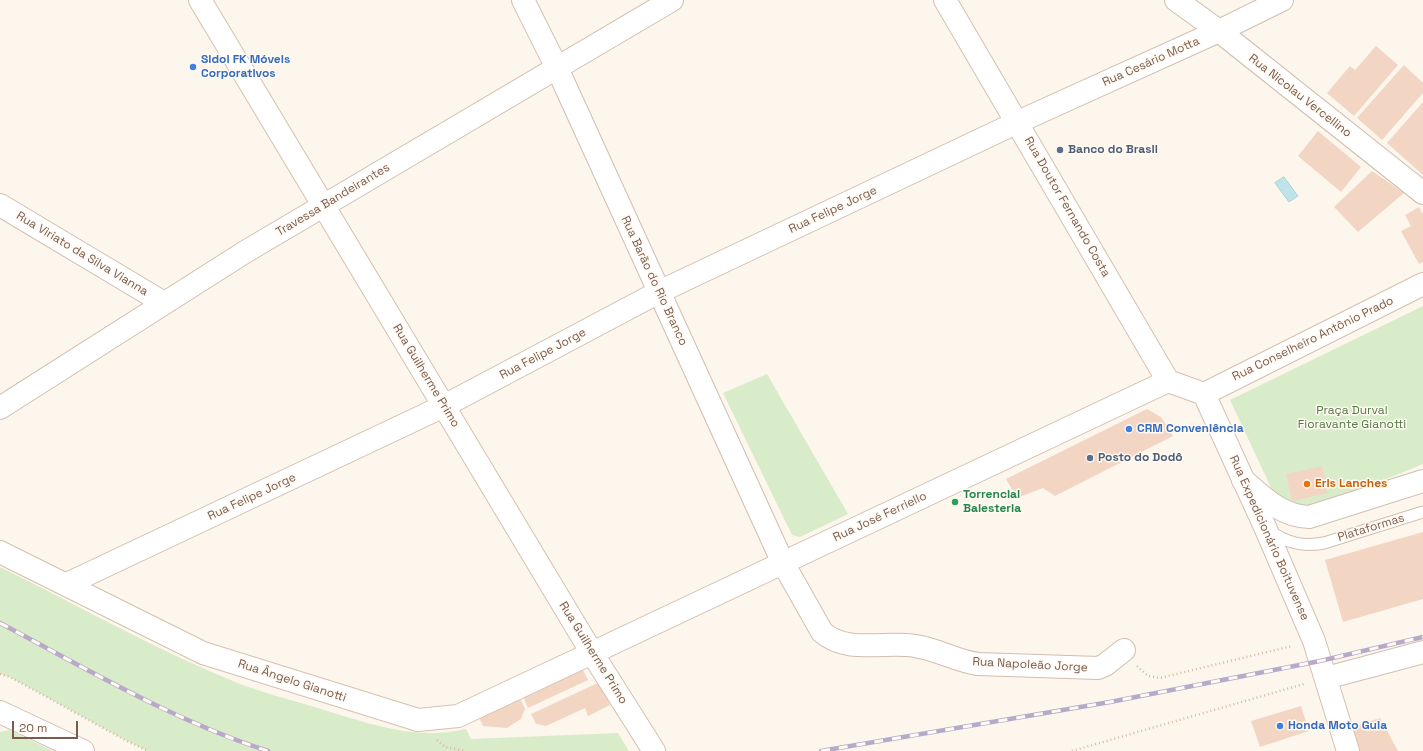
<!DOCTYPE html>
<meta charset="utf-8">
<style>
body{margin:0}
#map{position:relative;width:1423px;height:751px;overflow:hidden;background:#fdf6ec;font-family:"Space Grotesk",sans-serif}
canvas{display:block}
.scale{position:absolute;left:12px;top:721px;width:66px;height:18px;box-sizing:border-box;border:2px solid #7a5c4d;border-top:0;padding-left:5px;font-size:12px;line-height:14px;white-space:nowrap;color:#7a5c4d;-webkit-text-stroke:3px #fffaf3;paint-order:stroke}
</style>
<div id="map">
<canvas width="1423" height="751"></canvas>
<div class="scale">20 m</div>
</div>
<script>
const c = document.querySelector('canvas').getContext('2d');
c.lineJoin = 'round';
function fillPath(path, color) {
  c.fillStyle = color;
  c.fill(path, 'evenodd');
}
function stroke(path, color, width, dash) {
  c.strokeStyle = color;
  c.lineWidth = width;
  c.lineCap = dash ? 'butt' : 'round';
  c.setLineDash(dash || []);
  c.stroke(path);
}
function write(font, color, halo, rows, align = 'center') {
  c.font = font + ' "Space Grotesk",sans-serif';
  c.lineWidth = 3;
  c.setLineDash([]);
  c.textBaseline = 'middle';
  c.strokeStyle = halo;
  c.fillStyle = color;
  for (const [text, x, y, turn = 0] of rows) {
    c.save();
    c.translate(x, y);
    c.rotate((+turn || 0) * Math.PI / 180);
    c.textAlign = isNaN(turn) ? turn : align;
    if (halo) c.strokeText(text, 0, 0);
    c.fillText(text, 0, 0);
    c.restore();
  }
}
fillPath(new Path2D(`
 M1423 306V464L1326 504 1301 508 1274 494 1230 400Z
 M767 374 848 514 800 537 792 535 723 393Z
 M0 567C79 606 158 651 240 684 267 694 296 701 324 710 370 724 417 741 466 729L471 739 618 733 629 751H148L127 741 10 677 0 674Z
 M9 730 53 751H0V732Z`), '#d8ecc9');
const water = new Path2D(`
 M1284 177 1298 196 1289 202 1275 183Z`);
fillPath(water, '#bfe3e8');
stroke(water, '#a5d3da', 1);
fillPath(new Path2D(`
 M1376 46 1398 65 1354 116 1327 93 1350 66 1355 70Z
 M1404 65 1423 83V93L1382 140 1357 118Z
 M1423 102V175L1387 143Z
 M1318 131 1361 167 1341 192 1298 156Z
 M1372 171 1404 193 1358 232 1334 207Z
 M1419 207 1423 214V262L1419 264 1401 231 1411 226 1405 215Z
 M1147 409 1161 417 1173 436 1055 496 1043 488 1017 498 1006 479Z
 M1322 466 1328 493 1292 501 1286 474Z
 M1423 532V599L1343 622 1325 560Z
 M580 664 588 680 528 708 521 692Z
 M600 682 610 705 588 716 585 708 546 726 536 724 531 714Z
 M518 694 525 709 521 719 507 728 483 726 477 713Z
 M1301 706 1309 731 1260 747 1251 721Z
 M1380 718 1398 751H1360L1352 727Z`), '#f3d5c3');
const lane = new Path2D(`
 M1270 531C1287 543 1303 547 1324 543L1423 512`);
const street = new Path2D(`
 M523 0 557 68 783 563 822 632C846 654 886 641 915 646 937 649 956 661 978 664L1098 668 1105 665 1124 650
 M1176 0 1219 31 1423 193
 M0 205 164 303
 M0 408 245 252 672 0
 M1243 480C1263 497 1281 516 1309 517L1423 481
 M67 584 444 406 659 292 1018 122 1219 31 1282 0
 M592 653 1168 381
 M1326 678 1423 652
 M0 712 83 751`);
const secondary = new Path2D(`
 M200 0 592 653 654 751
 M945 0 1168 381 1204 394
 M1204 394 1265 527 1314 641 1348 751
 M1204 394 1423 284
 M0 552 203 653 418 720 458 716 592 653`);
stroke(lane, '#d1beb0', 13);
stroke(street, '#d1beb0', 24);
stroke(secondary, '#d6c0b0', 24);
stroke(new Path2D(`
 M1137 666 1148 676 1160 678 1292 646
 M0 674 10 677 127 741 148 751
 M437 740 445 747 466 751
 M1072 751 1304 684`), '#d9b8a5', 2.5, [1, 3]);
stroke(lane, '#fff', 11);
stroke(street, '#fff', 22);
stroke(secondary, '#fff', 22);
const rail = new Path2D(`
 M0 623C87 669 174 721 268 751
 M821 751 1110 702 1320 661 1423 637`);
stroke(rail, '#b9a8c9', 4.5);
stroke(rail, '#fffaf3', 3, [9]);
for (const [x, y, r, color] of [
 [193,67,4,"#3f7fe0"],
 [1060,150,4,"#5c6f8a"],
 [1129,429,4,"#3f7fe0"],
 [1090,458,4,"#5c6f8a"],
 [1307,484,4,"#e8710a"],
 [955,502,4,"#2e9e5b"],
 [1280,726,4,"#3f7fe0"]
]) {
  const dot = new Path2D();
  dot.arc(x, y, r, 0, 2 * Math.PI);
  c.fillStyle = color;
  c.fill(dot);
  stroke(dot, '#fffaf3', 1.5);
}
write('bold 12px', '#366cbe', '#fffaf3', [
 ["Sidol FK Móveis",201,60],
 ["Corporativos",201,74],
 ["CRM Conveniência",1137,429],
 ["Honda Moto Guia",1288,726]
], 'left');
write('12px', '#7a5c4d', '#fffaf3', [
 ["Rua Cesário Motta",1151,62,-24],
 ["Rua Nicolau Vercellino",1300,96,38],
 ["Travessa Bandeirantes",333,200,-31],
 ["Rua Doutor Fernando Costa",1067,207,60],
 ["Rua Felipe Jorge",833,210,-25],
 ["Rua Viriato da Silva Vianna",82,254,31],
 ["Rua Barão do Rio Branco",654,281,65],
 ["Rua Conselheiro Antônio Prado",1313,339,-26],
 ["Rua Felipe Jorge",543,354,-28],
 ["Rua Guilherme Primo",426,376,59],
 ["Rua Felipe Jorge",252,497,-25],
 ["Rua José Ferriello",880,517,-25],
 ["Plataformas",1371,528,-17],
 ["Rua Expedicionário Boituvense",1269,538,66],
 ["Rua Guilherme Primo",593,653,58],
 ["Rua Napoleão Jorge",1030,665,3],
 ["Rua Ângelo Gianotti",292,681,18]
]);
write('bold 12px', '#4e5e75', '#fffaf3', [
 ["Banco do Brasil",1068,150],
 ["Posto do Dodô",1098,458]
], 'left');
write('12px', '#537a41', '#fffaf3', [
 ["Praça Durval",1352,411],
 ["Fioravante Gianotti",1352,425]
]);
write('bold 12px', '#c56008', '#fffaf3', [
 ["Eris Lanches",1315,484]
], 'left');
write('bold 12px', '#27864d', '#fffaf3', [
 ["Torrencial",963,495],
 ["Balesteria",963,509]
], 'left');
</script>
